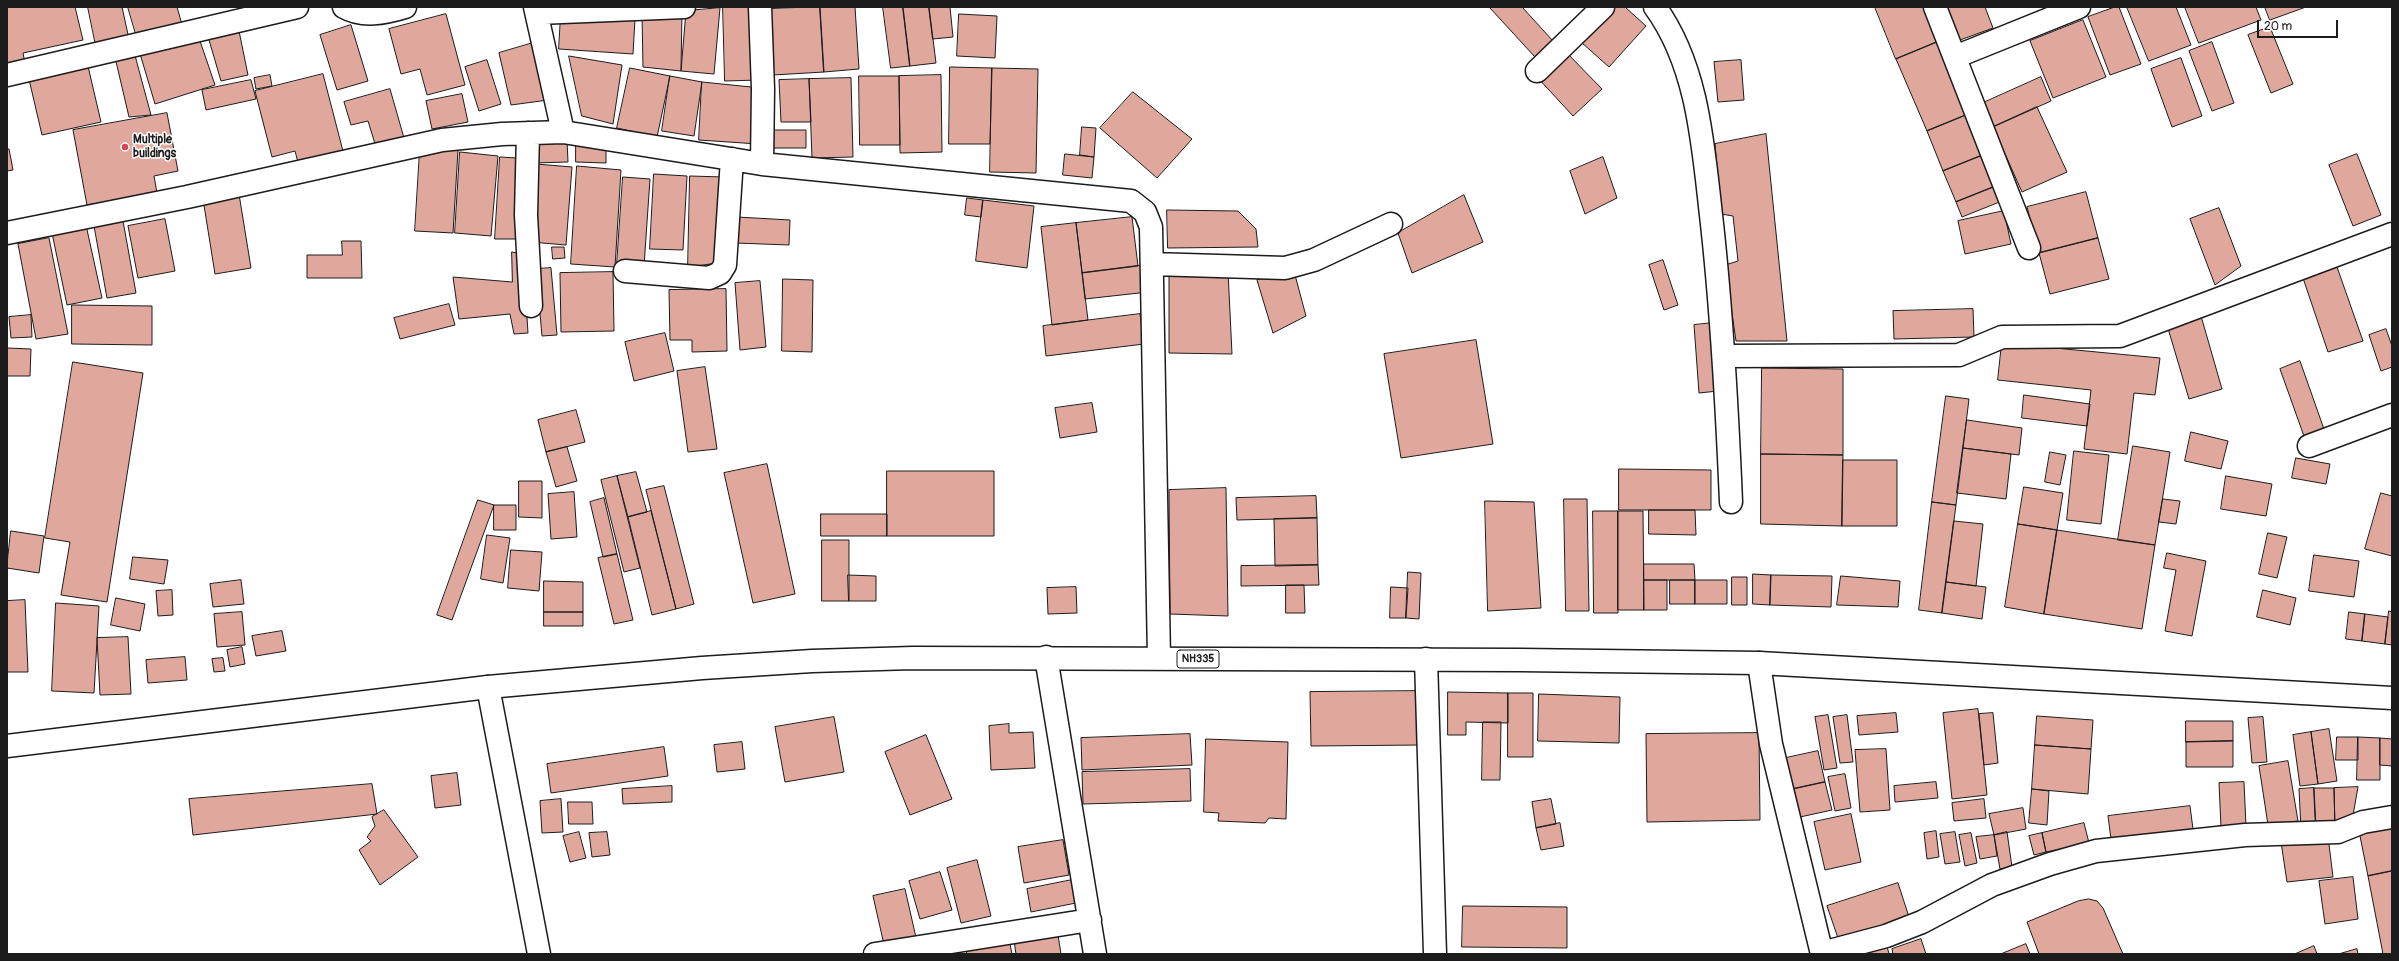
<!DOCTYPE html>
<style>
body{margin:0}
#map{position:relative;width:2399px;height:961px;overflow:hidden;background:#fff;font-family:Pangolin,sans-serif}
canvas{display:block}
.frame{position:absolute;inset:0;border:8px solid #1c1c1c;pointer-events:none}
.scale{position:absolute;left:2257px;top:20px;width:81px;height:18px;box-sizing:border-box;border:2px solid #1c1c1c;border-top:0;padding-left:5px;font-size:12px;line-height:14px;white-space:nowrap;color:#1c1c1c;-webkit-text-stroke:3px #fff;paint-order:stroke}
</style>
<div id="map">
<canvas width="2399" height="961"></canvas>
<div class="frame"></div>
<div class="scale">20 m</div>
</div>
<script>
const c = document.querySelector('canvas').getContext('2d');
c.lineJoin = 'round';
function fillPath(path, color) {
  c.fillStyle = color;
  c.fill(path, 'evenodd');
}
function stroke(path, color, width, dash) {
  c.strokeStyle = color;
  c.lineWidth = width;
  c.lineCap = dash ? 'butt' : 'round';
  c.setLineDash(dash || []);
  c.stroke(path);
}
function write(font, color, halo, rows, align = 'center') {
  c.font = font + ' Pangolin,sans-serif';
  c.lineWidth = 3;
  c.setLineDash([]);
  c.textBaseline = 'middle';
  c.strokeStyle = halo;
  c.fillStyle = color;
  for (const [text, x, y, turn = 0] of rows) {
    c.save();
    c.translate(x, y);
    c.rotate((+turn || 0) * Math.PI / 180);
    c.textAlign = isNaN(turn) ? turn : align;
    if (halo) c.strokeText(text, 0, 0);
    c.fillText(text, 0, 0);
    c.restore();
  }
}
const building = new Path2D(`
 M7 7H75L83 40 23 53 25 63 7 67Z
 M88 7H122L129 39 96 46Z
 M128 7H177L183 28 138 41Z
 M723 7H755L759 80 725 81Z
 M820 7 824 72 773 75 768 9Z
 M820 7H855L859 69 824 72Z
 M883 7H903L910 66 891 68Z
 M903 7H929L936 63 910 66Z
 M929 7H950L953 37 933 39Z
 M1491 7H1522L1553 41 1535 57 1490 8Z
 M1612 7H1625L1646 26 1609 67 1581 42Z
 M1875 7H1928L1942 40 1896 59Z
 M1947 7H1985L1993 28 1960 40Z
 M2115 7H2119L2141 64 2110 75 2088 17Z
 M2127 7H2176L2191 45 2149 61Z
 M2185 7H2256L2261 20 2199 43Z
 M2265 7H2306L2270 20Z
 M720 8 714 74 681 71 686 11Z
 M682 11 681 71 643 67 642 14Z
 M446 14 465 85 427 95 420 69 401 74 389 29Z
 M959 14 997 16 995 58 957 56Z
 M561 15 635 19 633 54 559 49Z
 M2083 20 2106 77 2053 98 2030 41Z
 M351 25 368 81 337 90 320 35Z
 M238 26 248 75 221 81 207 33Z
 M2270 27 2293 84 2271 93 2248 35Z
 M198 35 215 85 155 104 138 47Z
 M1942 40 1971 113 1927 131 1896 59Z
 M2212 42 2234 103 2212 111 2189 51Z
 M533 43 548 100 511 105 499 53Z
 M133 48 151 115 129 117 114 53Z
 M1565 51 1602 89 1573 116 1537 77Z
 M569 56 622 65 613 124 582 116Z
 M2181 58 2202 116 2172 127 2151 69Z
 M487 60 501 104 479 111 465 67Z
 M1741 60 1744 100 1718 102 1714 62Z
 M87 62 101 122 42 135 28 75Z
 M950 67 992 68 990 144H949Z
 M630 68 670 76 657 137 617 128Z
 M992 68 1038 69 1036 173 990 172Z
 M323 74 344 155 299 166 295 151 272 157 255 91Z
 M270 75 272 86 256 89 254 78Z
 M941 75 942 152 900 153 899 76Z
 M670 76 702 82 694 136 662 131Z
 M859 76H899L900 145H860Z
 M2041 77 2051 101 1993 127 1983 103Z
 M851 78 853 157 812 158 809 79Z
 M809 79 811 122H781L779 80Z
 M251 80 256 99 206 110 202 90Z
 M702 82 761 88 758 144 699 140Z
 M390 89 404 138 376 147 368 121 351 125 344 102Z
 M1133 92 1192 139 1157 178 1100 128Z
 M462 94 468 122 432 129 426 101Z
 M2037 107 2067 172 2022 192 1993 127Z
 M167 113 178 171 154 176 157 193 87 205 73 130Z
 M1971 113 1988 153 1943 171 1927 131Z
 M1082 127 1096 128 1094 157 1080 155Z
 M770 130H806V148H770Z
 M1766 134 1787 341H1736L1725 265 1738 261 1733 216 1721 214 1715 144Z
 M533 140H567L568 162 534 163Z
 M576 142 606 143V163L576 162Z
 M7 149H9L13 170 7 171Z
 M420 150H458L453 233 415 231Z
 M460 152 498 156 491 236 455 233Z
 M1988 153 2001 184 1956 202 1943 171Z
 M1065 154 1094 157 1092 178 1063 175Z
 M2357 154 2381 215 2353 226 2329 165Z
 M500 157 517 158 516 239H495Z
 M1603 157 1617 198 1585 214 1570 171Z
 M536 164 572 167 566 245 530 242Z
 M577 166 621 170 615 267 571 264Z
 M654 174 687 176 683 250 650 249Z
 M690 176 724 177 718 263 688 267Z
 M623 177 650 179 644 266 617 264Z
 M2001 184 2007 199 1962 217 1956 202Z
 M2086 192 2098 238 2039 253 2027 207Z
 M239 194 251 268 215 274 203 199Z
 M1464 195 1483 242 1412 273 1398 233Z
 M967 198 983 200 981 217 965 215Z
 M983 200 1034 206 1027 268 976 261Z
 M2219 208 2241 266 2215 285 2190 219Z
 M1167 210 1238 211 1256 229 1258 247 1168 248Z
 M2004 211 2011 244 1965 254 1958 221Z
 M737 217 790 220 789 245 736 243Z
 M1132 217 1138 266 1082 273 1076 223Z
 M165 219 175 271 138 278 128 226Z
 M123 221 136 293 107 298 94 226Z
 M1076 223 1088 320 1052 325 1041 227Z
 M86 225 102 298 67 305 52 233Z
 M49 238 68 334 36 339 18 244Z
 M2098 238 2109 279 2050 294 2039 253Z
 M342 241H361L362 278H307V255H342Z
 M552 247H564L565 258 553 259Z
 M512 252 523 254 528 333 514 334 510 314 459 319 453 277 512 282Z
 M1663 260 1678 305 1664 310 1649 265Z
 M1145 265 1148 292 1085 299 1082 273Z
 M2337 267 2363 341 2328 352 2303 278Z
 M551 268 557 335 542 336 536 269Z
 M1228 271 1232 354 1169 353V273Z
 M613 272 614 331 561 332 560 273Z
 M1295 275 1306 316 1273 333 1257 280Z
 M783 279 813 280 812 352 782 351Z
 M760 281 766 347 740 350 735 283Z
 M726 289 727 351 692 352V340H670L669 290Z
 M449 304 455 325 400 339 394 318Z
 M72 305 152 306V345L72 344Z
 M1973 309 1974 337 1894 339 1893 311Z
 M1140 314 1144 344 1046 356 1043 326Z
 M31 315 32 337 11 338 9 317Z
 M2201 316 2222 389 2189 399 2167 325Z
 M1713 323 1718 391 1699 393 1694 325Z
 M2386 329 2392 346V367L2381 371 2369 335Z
 M665 333 674 371 634 381 625 342Z
 M1476 340 1493 444 1401 458 1384 354Z
 M2002 343 2160 358 2155 395 2134 393 2127 454 2084 449 2091 390 1998 380Z
 M7 348 31 349 30 376H7Z
 M2300 361 2325 432 2305 439 2280 369Z
 M73 362 143 373 107 602 61 595 70 542 45 538Z
 M705 367 717 449 688 452 677 371Z
 M1762 368 1843 369V455L1761 454Z
 M2024 395 2090 404 2087 426 2022 418Z
 M1946 396 1969 399 1956 505 1932 502Z
 M1092 403 1097 432 1060 438 1055 408Z
 M576 410 585 442 546 452 538 420Z
 M1967 420 2022 428 2019 455 1963 448Z
 M2191 432 2228 441 2221 469 2185 461Z
 M2133 446 2170 452 2155 545 2118 540Z
 M567 447 577 481 556 487 546 452Z
 M1963 448 2011 454 2006 499 1957 493Z
 M2074 451 2109 455 2101 524 2067 520Z
 M2050 452 2066 455 2060 485 2045 482Z
 M1761 454 1843 455 1842 526 1761 524Z
 M2296 458 2330 464 2326 484 2292 478Z
 M1843 460H1897V526H1842Z
 M767 464 795 594 753 603 724 473Z
 M1619 469 1711 470V510H1619Z
 M887 471H994V536H887Z
 M636 472 647 512 628 517 617 476Z
 M617 476 640 568 624 572 601 480Z
 M2226 476 2272 484 2266 516 2221 509Z
 M519 481H542V518L519 517Z
 M664 486 694 604 676 609 646 490Z
 M2024 487 2063 493 2057 530 2018 524Z
 M1226 488 1228 616 1170 614 1169 490Z
 M574 492 577 537 551 539 548 494Z
 M2381 493 2392 496V556L2365 549Z
 M1316 496 1317 518 1237 520 1236 498Z
 M604 498 617 554 603 557 590 502Z
 M1564 499H1587L1589 611H1566Z
 M2163 499 2180 501 2176 524 2159 522Z
 M478 500 494 505 452 620 437 615Z
 M1485 501 1534 502 1541 608 1488 611Z
 M1932 502 1956 505 1942 613 1919 610Z
 M494 505H516V530H494Z
 M1649 510H1695L1696 535 1649 534Z
 M651 511 676 609 652 615 628 517Z
 M1593 511H1618V613H1594Z
 M1618 511H1643L1644 610H1618Z
 M821 514H887V536H821Z
 M1317 518 1318 565 1275 566 1274 519Z
 M1954 521 1983 524 1976 586 1946 582Z
 M2018 524 2057 530 2044 614 2005 607Z
 M2057 530 2155 545 2142 629 2044 614Z
 M11 531 44 536 39 573 7 568Z
 M2268 533 2287 537 2277 578 2259 574Z
 M487 535 510 538 503 583 481 579Z
 M822 540H849V601H822Z
 M511 550 542 552 539 591 508 588Z
 M2167 553 2206 561 2192 636 2165 631 2176 570 2164 568Z
 M617 554 633 620 614 624 598 558Z
 M2314 555 2359 561 2354 597 2309 591Z
 M133 557 168 560 164 584 130 579Z
 M1644 564H1694L1695 580H1644Z
 M1318 565 1319 585 1241 586V566Z
 M1408 572 1421 573 1419 619 1406 618Z
 M1753 574 1771 575 1770 605 1753 604Z
 M848 575 876 576V601H849Z
 M1771 575 1832 576 1831 607 1770 605Z
 M1841 576 1900 581 1898 607 1837 605Z
 M1732 577H1747V605H1732Z
 M241 580 244 604 213 607 210 584Z
 M1644 580H1667V610H1644Z
 M1670 580H1695V604H1670Z
 M1695 580H1727V604H1695Z
 M544 581 583 582V612H544Z
 M1946 582 1986 587 1982 619 1942 613Z
 M1286 585H1304L1305 613H1286Z
 M1076 587 1077 613 1048 614 1047 588Z
 M1391 587 1408 588 1406 618H1390Z
 M172 590 173 615 158 616 156 591Z
 M2263 590 2296 598 2290 625 2257 617Z
 M116 598 145 604 140 631 111 625Z
 M25 600 28 672H7V601Z
 M56 603 99 606 94 693 52 691Z
 M2389 611 2392 612V645L2385 644Z
 M242 612 245 645 217 647 214 614Z
 M544 612H583V626H544Z
 M2349 612 2365 614 2362 641 2346 639Z
 M2365 614 2388 617 2385 644 2362 641Z
 M282 631 286 651 256 656 252 636Z
 M128 637 131 694 100 695 97 638Z
 M242 647 245 664 230 667 227 650Z
 M185 657 187 680 148 683 146 660Z
 M223 658 225 671 214 672 212 659Z
 M1421 691 1422 745 1311 746 1310 692Z
 M1448 692 1508 693V723L1466 722V735H1448Z
 M1508 693H1533V757H1508Z
 M1539 694 1620 697 1619 743 1538 741Z
 M1978 709 1987 795 1952 799 1943 713Z
 M1896 713 1898 732 1859 735 1857 716Z
 M1993 713 1998 763 1984 765 1979 714Z
 M1828 715 1837 768 1824 770 1815 717Z
 M1847 715 1853 762 1840 763 1833 717Z
 M2037 716 2093 720 2091 749 2035 745Z
 M834 717 844 772 785 782 775 727Z
 M2263 717 2267 762 2252 763 2248 718Z
 M2186 721H2233V741L2186 742Z
 M1483 722H1501L1500 780H1482Z
 M1009 724V733L1033 732 1035 768 991 770 989 726Z
 M2329 729 2337 781 2318 784 2311 732Z
 M2311 732 2318 784 2300 786 2293 735Z
 M1759 733 1760 820 1647 822 1646 734Z
 M1190 734 1192 765 1082 770 1081 738Z
 M926 735 952 799 910 815 885 752Z
 M2337 737H2358V760H2336Z
 M2358 737 2380 738V780H2357Z
 M2380 738 2392 739V766L2380 765Z
 M1206 739 1288 742 1286 819 1269 818 1265 823 1218 821 1219 813 1204 812Z
 M2233 741V767H2186V742Z
 M742 742 745 769 717 772 714 745Z
 M2035 745 2091 749 2088 794 2032 789Z
 M664 747 668 776 551 793 547 764Z
 M1886 749 1890 810 1860 812 1855 750Z
 M1818 751 1825 782 1793 789 1786 758Z
 M2288 761 2298 821 2268 825 2259 766Z
 M1190 769 1191 801 1083 804 1082 772Z
 M457 773 461 805 435 808 431 776Z
 M1845 774 1851 808 1835 811 1828 777Z
 M1825 782 1832 810 1800 817 1793 789Z
 M1936 782 1938 798 1895 802 1894 786Z
 M2244 782 2246 826 2221 827 2219 783Z
 M372 784 377 814 193 835 189 799Z
 M672 786V802L623 804 622 789Z
 M2358 787 2352 821 2335 829 2334 788Z
 M2314 788 2316 829 2301 830 2299 789Z
 M2314 788H2334L2335 829H2316Z
 M2032 789 2049 791 2047 825 2029 823Z
 M561 799 563 832 542 833 540 801Z
 M1551 799 1556 824 1536 828 1532 802Z
 M1984 799 1986 818 1954 821 1952 803Z
 M568 802H592L593 824H569Z
 M2190 806 2193 829 2111 839 2108 816Z
 M2023 808 2026 829 1994 835 1989 814Z
 M384 810 418 857 380 885 359 850 371 841 367 837 375 826 372 817Z
 M1851 814 1861 862 1825 870 1814 822Z
 M1560 823 1564 846 1541 850 1536 828Z
 M2084 823 2089 843 2046 852 2042 833Z
 M2392 825V871L2368 876 2359 831Z
 M1936 831 1939 857 1927 859 1924 833Z
 M579 832 586 858 570 862 563 836Z
 M607 832 610 855 592 857 589 833Z
 M1955 832 1960 862 1945 864 1940 834Z
 M2007 832 2012 867 2000 869 1994 835Z
 M1971 833 1977 863 1965 866 1959 835Z
 M2042 833 2046 852 2034 855 2029 836Z
 M1994 835 1997 856 1980 859 1976 837Z
 M2328 836 2333 877 2287 882 2281 842Z
 M1063 840 1069 875 1024 883 1018 847Z
 M977 860 991 916 961 923 947 868Z
 M2392 871V954H2383L2368 876Z
 M940 872 952 910 920 919 909 881Z
 M2353 877 2358 919 2325 924 2319 881Z
 M1072 880 1076 903 1031 912 1027 889Z
 M1898 883 1909 917 1839 941 1827 906Z
 M905 889 917 942 885 949 873 896Z
 M2089 899 2097 901 2103 908 2123 954H2039L2027 922 2078 901Z
 M1463 906 1567 907V948L1462 947Z
 M1058 935 1061 954H1016L1014 940Z
 M1921 939 1926 954H1893L1892 949Z
 M1010 944 1012 954H967L966 950Z
 M2026 944 2030 954H2001Z
 M1887 946 1889 954H1864Z
 M2314 946 2317 954H2295Z
 M2357 949 2358 954H2339Z`);
fillPath(building, '#e0a79c');
stroke(building, '#1c1c1c', 1);
const minor = new Path2D(`
 M344 7C363 18 385 13 405 7
 M535 7 563 132
 M760 7 763 89 762 164
 M1655 7C1698 66 1703 145 1711 215 1722 311 1727 406 1731 502
 M1935 7 2029 248
 M538 13 684 7
 M1955 57 2079 7
 M1537 71 1603 7
 M7 75 297 7
 M528 133 526 215 531 306
 M7 233 187 197 442 140 502 134 563 132 762 164 1131 201 1145 212 1151 227 1159 658
 M1152 264 1285 268 1314 260 1391 224
 M625 271 709 278 720 273 725 265 732 159
 M1725 356 1959 355 2002 337 2120 336 2392 234
 M2309 446 2392 415
 M1046 657 1095 954
 M1426 659 1435 954
 M1759 663 1771 744 1822 954
 M488 687 539 954
 M1822 953 1886 936 1922 922 1992 885 2050 864 2096 851 2245 835 2338 832 2363 822 2392 817
 M875 954 1090 920`);
const highway = new Path2D(`
 M7 746 488 687 702 668 812 661 913 658 1520 660 1759 663 2392 698`);
stroke(minor, '#1c1c1c', 25);
stroke(highway, '#1c1c1c', 25);
stroke(minor, '#fff', 22);
stroke(highway, '#fff', 22);
for (const [x, y, r, color] of [
 [125,147,4,"#d1495b"]
]) {
  const dot = new Path2D();
  dot.arc(x, y, r, 0, 2 * Math.PI);
  c.fillStyle = color;
  c.fill(dot);
  stroke(dot, '#fff', 1.5);
}
for (const [x, y, w] of [
 [1198,659,42]
]) {
  const box = new Path2D();
  box.roundRect(x - w / 2, y - 9, w, 18, 3);
  c.fillStyle = '#fff';
  c.fill(box);
  stroke(box, '#1c1c1c', 1);
}
write('bold 11px', '#1c1c1c', null, [
 ["NH335",1198,659]
]);
write('bold 12px', '#1c1c1c', '#fff', [
 ["Multiple",133,140],
 ["buildings",133,154]
], 'left');
</script>
